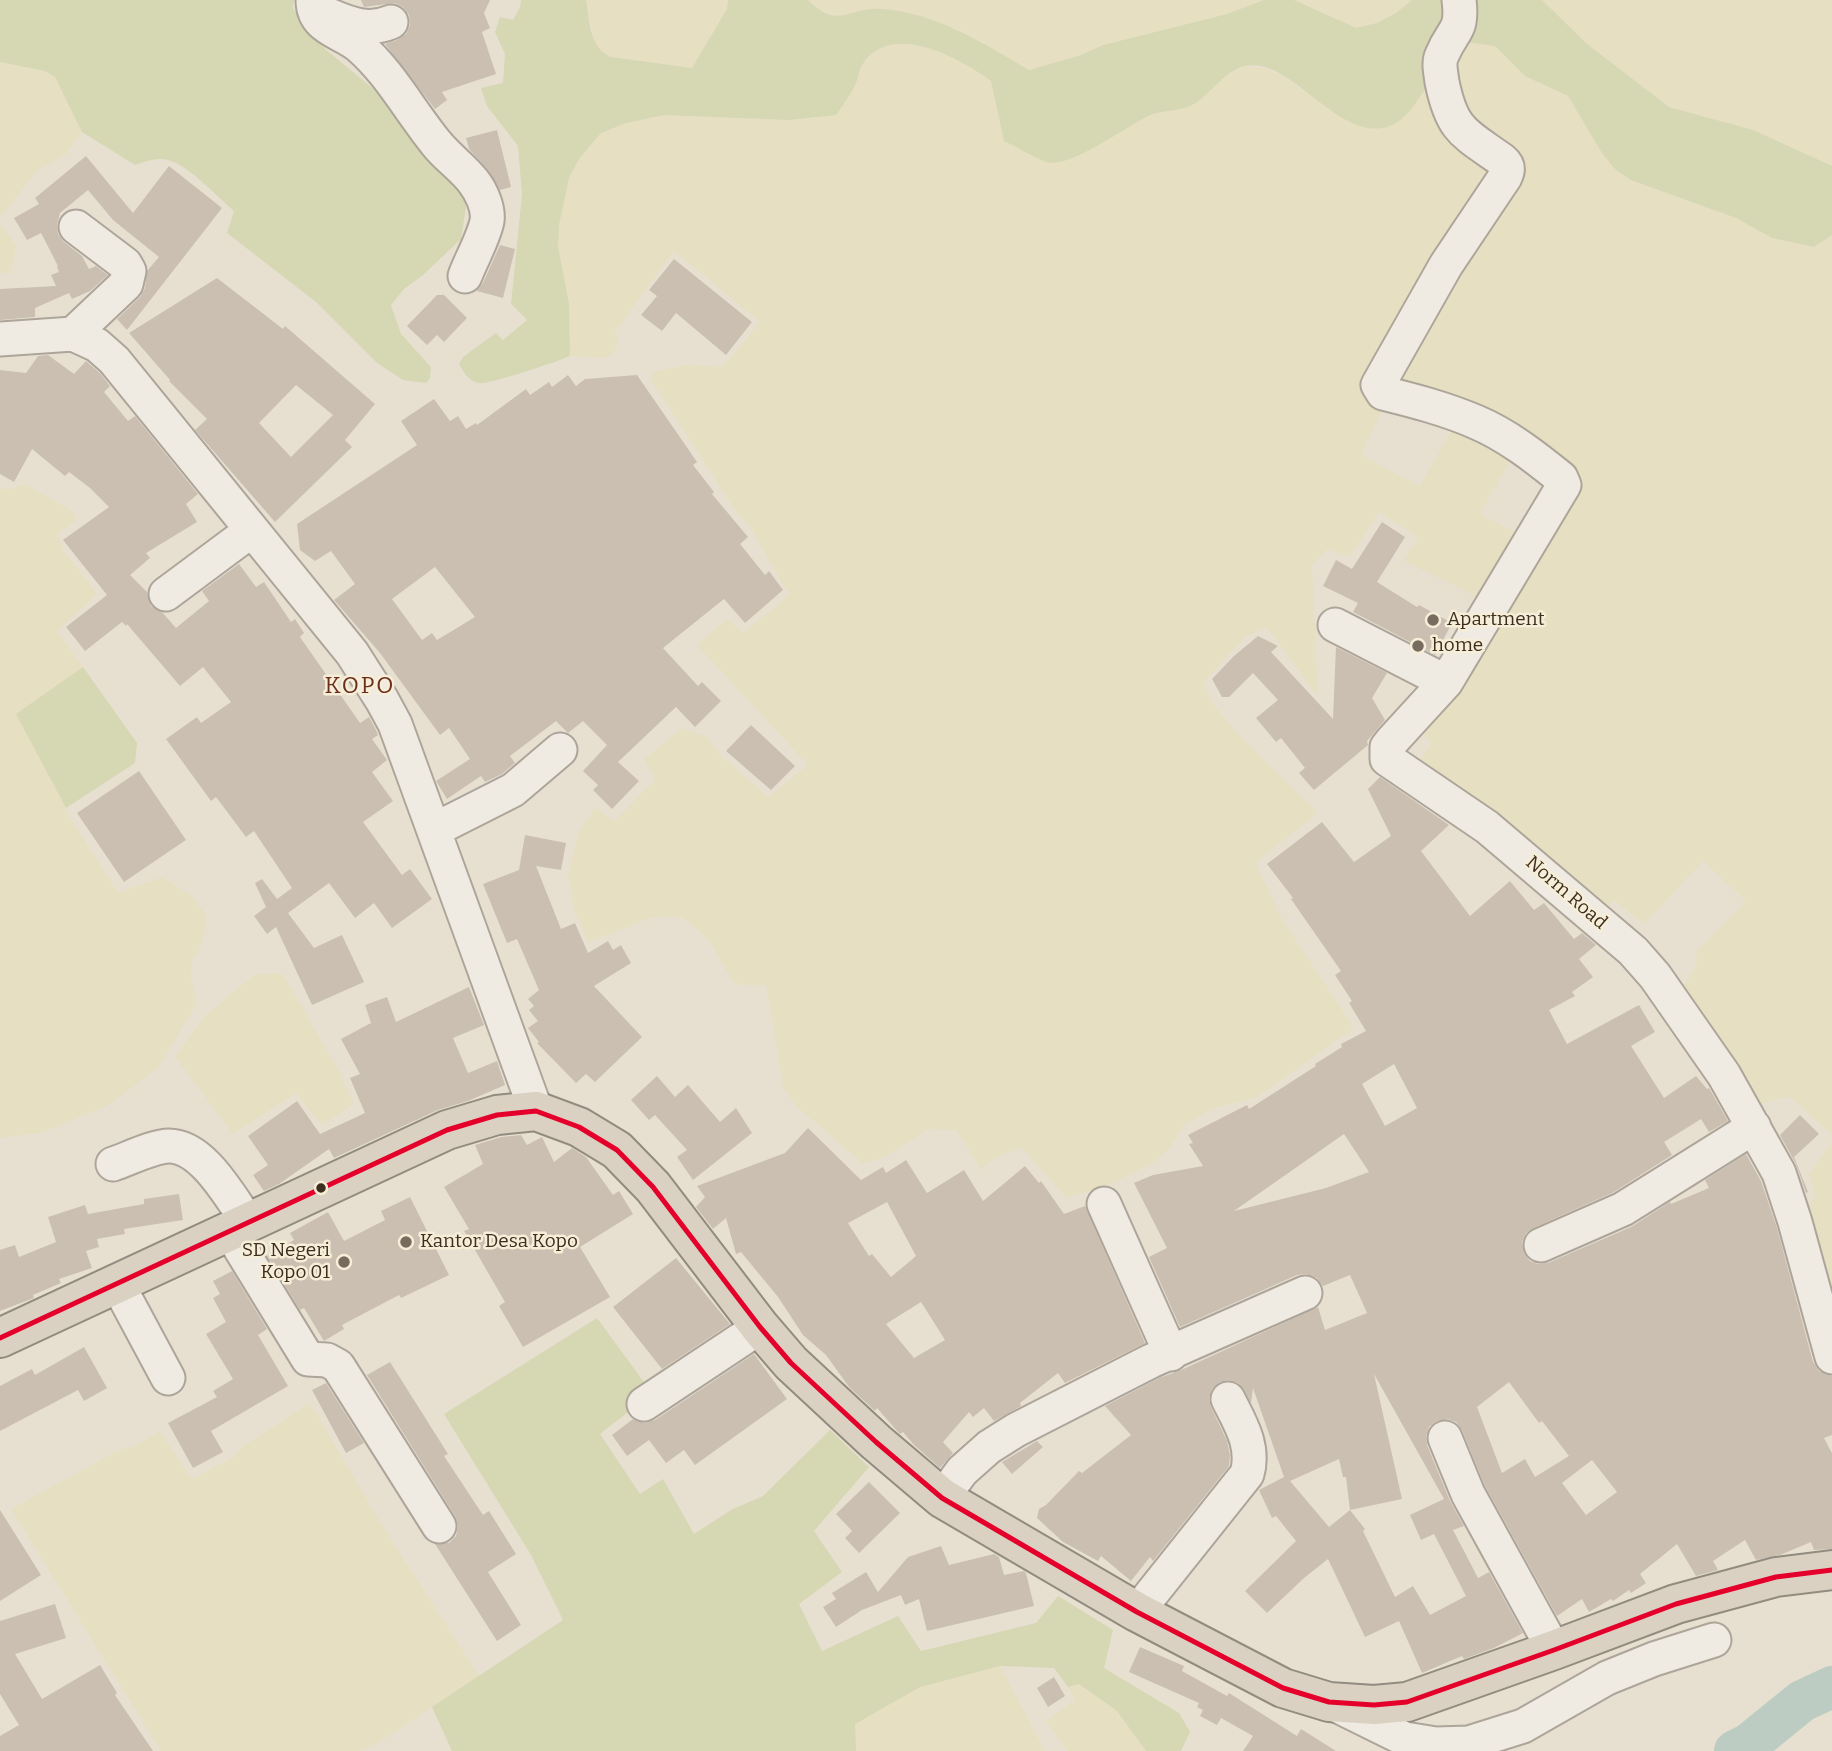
<!DOCTYPE html>
<style>
body{margin:0}
canvas{display:block;background:#e7e0d1}
</style>
<canvas width="1832" height="1751"></canvas>
<script>
const c = document.querySelector('canvas').getContext('2d');
c.lineJoin = 'round';
function fillPath(path, color) {
  c.fillStyle = color;
  c.fill(path, 'evenodd');
}
function stroke(path, color, width, dash) {
  c.strokeStyle = color;
  c.lineWidth = width;
  c.lineCap = dash ? 'butt' : 'round';
  c.setLineDash(dash || []);
  c.stroke(path);
}
function write(font, color, halo, rows, align = 'center') {
  c.font = font + ' Bitter,serif';
  c.lineWidth = 5;
  c.setLineDash([]);
  c.textBaseline = 'middle';
  c.strokeStyle = halo;
  c.fillStyle = color;
  for (const [text, x, y, turn = 0] of rows) {
    c.save();
    c.translate(x, y);
    c.rotate((+turn || 0) * Math.PI / 180);
    c.textAlign = isNaN(turn) ? turn : align;
    if (halo) c.strokeText(text, 0, 0);
    c.fillText(text, 0, 0);
    c.restore();
  }
}
fillPath(new Path2D(`
 M586 0H728L727 9 692 68 611 57 601 53 594 42Z
 M808 0H1264L1227 14 1103 45 1081 55 1029 70 960 30 927 18 883 9H871L839 17 818 9Z
 M1294 0H1412L1396 13 1377 23 1356 28Z
 M1542 0H1832V166L1753 130 1669 107 1587 44Z
 M894 42 938 50 975 69 991 81 1004 141 1072 158 1152 114 1193 105 1226 76 1245 66 1265 68 1284 77 1349 122 1368 129 1430 84 1466 42 1495 45 1525 76 1568 96 1602 153 1631 180 1736 218 1772 238 1814 247 1832 235V1135L1790 1097 1771 1100 1755 1107 1679 992 1692 973 1698 959 1695 953 1746 901 1703 861 1644 924 1614 900 1599 913 1418 763 1432 743 1416 727 1462 685 1582 484 1542 449 1393 385 1361 455 1420 486 1451 431 1510 460 1480 514 1517 533 1479 598 1404 561 1418 537 1379 512 1350 557 1327 549 1312 566 1318 697 1267 627 1245 637 1203 683 1213 704 1240 736 1318 813 1255 863 1282 919 1354 1028 1257 1097 1215 1108 1184 1125 1169 1149 1157 1160 1111 1184 1067 1198 1021 1147 993 1159 981 1170 956 1130 929 1129 883 1158 862 1163 796 1106 783 1087 766 985H743L732 981 710 941 683 917H653L588 942 575 912 568 874 579 831 595 808 615 821 655 779 644 759 682 728 707 737 721 756 768 797 808 765 697 645 727 619 743 633 789 595 750 527 733 507 650 378 656 371 688 365 723 367 760 322 674 251 615 332 618 343 614 353 604 358 570 356 569 304 558 247 559 225 569 178 579 159 601 133 626 123 664 115 788 120 855 86 861 66 875 51Z
 M0 62 45 71 55 77 82 132 65 155 37 171 0 218Z
 M0 224 16 245 11 273H0Z
 M26 484 72 511 77 520 57 534 64 551 97 594 57 631 83 667 17 714 72 821 118 893 162 877 192 896 205 914 206 928 199 950 192 959 191 979 197 1003 158 1068 109 1105 41 1133 0 1138V487L5 490Z
 M255 974H283L337 1068 354 1104 322 1125 296 1093 233 1134 175 1057 204 1017Z
 M1832 1143V1329L1803 1210 1816 1196 1808 1175Z
 M310 1403 385 1530 479 1676 376 1744 358 1751H161L11 1509 115 1452 137 1445 160 1431 192 1479 235 1456 242 1447Z
 M1000 1666 1045 1751H856L854 1724 920 1687Z
 M1079 1684 1117 1711 1146 1751H1067L1046 1721 1075 1700 1068 1687Z`), '#e6dfc2');
fillPath(new Path2D(`
 M0 0H294L293 8 325 49 393 105 397 116 464 197 466 207 461 239 423 275 404 289 391 305 401 334 431 367 430 378 426 383 403 380 377 363 316 302 227 233 234 211C216 196 190 166 168 160 157 157 145 162 135 165L82 132 55 77 45 71 0 62Z
 M521 0H586C590 21 589 48 611 57L692 68 727 9 728 0H808C839 31 849 6 882 9 937 13 983 43 1029 70L1081 55 1103 45 1227 14 1264 0H1294L1356 28 1377 23 1396 13 1412 0H1542L1587 44 1669 107 1753 130 1832 166V235L1814 247 1772 238 1736 218 1631 180 1615 169 1602 153 1568 96 1525 76 1495 46 1466 42C1455 55 1442 68 1431 82 1417 98 1409 120 1387 127 1337 141 1291 56 1245 66 1224 71 1211 94 1194 104 1182 111 1165 110 1153 114 1128 124 1071 169 1047 162 1032 157 1018 147 1004 141L991 81C960 58 888 18 861 67 858 73 858 81 854 87 849 97 842 106 836 115L788 120 664 115 626 123 601 133 579 159 569 178 559 225 558 247 569 304 570 356C556 362 489 385 478 383 468 380 464 373 459 364L463 357 496 333 503 340 527 320 511 304 522 194 518 146 487 106 481 88 503 83 505 54 495 32 500 17 513 20 520 7Z
 M83 667 137 743 135 763 66 808 16 714Z
 M597 1318 652 1393 600 1434 640 1494 663 1479 694 1534 731 1510 763 1496 830 1430 869 1467 814 1531 842 1572 799 1604 822 1651 898 1616 921 1651 1036 1623 1058 1596 1113 1630 1104 1668 1179 1713 1190 1732 1181 1751H1146L1117 1711 1079 1684 1068 1687 1054 1668 1000 1666 920 1687 855 1724 856 1751H452L432 1707 563 1620 531 1555 444 1414Z`), '#d6d7b3');
stroke(new Path2D(`
 M1735 1751 1749 1744 1802 1701 1832 1687`), '#bcccc2', 42);
fillPath(new Path2D(`
 M361 0H490L484 13 490 28 482 32 496 74 442 92 447 100 435 109 385 44 397 40 406 34 410 25 409 15 403 7 395 3 364 7Z
 M497 130 511 187 500 190 488 170 469 149 466 138Z
 M86 156 133 213 169 166 222 208 127 330 117 319 140 297 145 288 147 271 159 257 113 220 88 190 60 213 57 225 58 234 64 242 82 256 89 269 96 266 108 275 90 291 72 299 69 293 35 308V317L0 320V289L56 286 51 275 59 272 57 267 58 266 41 233 27 240 14 218 39 204 35 198Z
 M500 245 515 249 503 298 477 291 483 283Z
 M674 259 752 322 726 355 676 313 662 331 641 315 657 296 649 290Z
 M217 278 283 329 285 326 375 404 345 440 352 447 275 522 195 430 207 419 169 381 170 380 129 333ZM296 385 333 415 291 457 259 423Z
 M437 295H444L467 318 444 342 437 335 427 345 407 326Z
 M48 355 74 374 86 361 100 373 110 386 104 392 128 421 135 416 198 494 186 504 197 522 146 553 150 558 130 575 147 592 151 606 162 612 176 628 209 601 202 591 239 564 256 587 264 582 291 622 295 619 304 633 300 637 360 723 369 717 377 732 378 735 372 739 387 760 372 772 393 801 363 822 402 875 410 869 432 899 392 928 374 903 355 918 329 883 288 913 314 948 342 935 364 982 312 1005 276 927 267 934 254 916 266 907 255 883 262 879 277 899 292 888 254 831 246 837 216 797 211 801 166 739 197 717 201 723 231 702 203 667 180 686 127 624 126 626 122 622 85 651 66 627 107 595 63 540 109 507 90 488 69 472 65 476 32 449 14 482 0 474V370L26 373 38 356Z
 M568 375 576 386 585 379 637 375 697 462 693 465 714 492 712 494 748 537 740 544 765 575 769 571 783 590 745 623 724 599 663 648 698 686 702 682 721 701 695 727 676 707 618 762 639 781 612 809 593 790 598 785 583 771 607 745 583 721 568 733 556 721 510 756 515 763 502 774 485 782 481 776 447 799 436 781 470 759 449 728 440 735 380 653 334 600 355 584 331 551 315 561 300 550 297 524 417 445 401 421 434 399 450 421 458 416 466 429 476 423 477 425 526 389 530 395 549 382 552 387ZM435 567 475 617 437 640 432 633 422 640 392 599Z
 M1382 522 1405 537 1377 582 1417 607 1419 605 1452 623 1435 655 1353 612 1358 603 1323 586 1336 560 1352 569Z
 M1258 636 1278 646 1271 652 1333 719 1336 647 1387 673 1372 698 1385 720 1367 741 1368 745 1314 790 1299 773 1305 768 1281 738 1276 742 1256 718 1278 700 1253 673 1229 697H1222L1212 679 1234 656Z
 M751 725 795 766 771 790 726 751Z
 M139 771 186 840 124 882 77 813Z
 M1380 777 1449 825 1421 851 1470 916 1510 881 1534 910 1544 903 1574 939 1582 933 1596 945 1579 959 1593 977 1572 992 1575 996 1549 1010 1567 1044 1639 1005 1655 1032 1631 1046 1664 1098 1696 1076 1707 1089 1709 1088 1728 1121 1709 1132 1701 1119 1664 1142 1672 1155 1614 1192 1533 1228 1526 1233 1522 1242 1524 1253 1530 1261 1538 1264 1548 1263 1631 1227 1670 1202 1671 1204 1709 1188 1705 1180 1746 1154 1761 1181 1777 1228 1813 1362 1819 1371 1832 1376V1435L1824 1438 1832 1453V1549L1814 1550 1811 1542 1780 1555 1756 1560 1745 1540 1713 1561 1718 1570 1696 1576 1677 1544 1640 1574 1646 1583 1631 1593 1629 1590 1613 1601 1611 1599 1589 1612 1582 1599 1557 1616 1485 1486 1462 1430 1456 1422 1448 1419 1437 1421 1429 1427 1426 1436 1427 1445 1450 1501 1464 1526 1453 1530 1478 1578 1489 1572 1523 1633 1494 1648 1464 1659 1462 1656 1422 1673 1399 1621 1365 1637 1328 1559 1304 1578 1267 1613 1245 1591 1296 1541 1276 1516 1272 1518 1259 1490 1284 1477 1253 1388 1251 1403 1238 1383 1228 1380 1220 1382 1212 1389 1209 1399 1211 1407 1227 1441 1230 1455 1229 1466 1153 1561 1150 1557 1131 1581 1101 1556 1098 1561 1063 1542 1037 1518 1039 1509 1046 1505 1079 1471 1082 1473 1131 1435 1105 1406 1159 1378 1179 1371 1318 1307 1325 1330 1367 1313 1350 1275 1323 1286 1317 1278 1306 1274 1297 1275 1180 1327 1149 1257 1167 1248 1134 1183 1153 1175 1203 1166 1189 1144 1193 1143 1188 1135 1247 1105 1249 1109 1316 1066 1315 1064 1342 1047 1341 1044 1366 1031 1349 1003 1352 1001 1335 975 1341 971 1291 899 1293 898 1267 864 1322 822 1354 862 1391 836 1368 789ZM1394 1064 1417 1108 1385 1126 1362 1084ZM1344 1134 1369 1172 1326 1188 1234 1211ZM1374 1374 1444 1499 1410 1515 1421 1540 1434 1534 1466 1596 1430 1615 1413 1586 1395 1597 1363 1531 1365 1529 1350 1510 1329 1527 1290 1481 1339 1459 1343 1477H1346L1350 1510 1402 1499ZM1509 1382 1539 1423 1542 1421 1569 1456 1535 1477 1525 1459 1502 1473 1477 1407ZM1592 1460 1617 1492 1586 1515 1562 1483Z
 M525 835 566 843 561 870 536 866 561 929 575 923 588 953 608 941 613 950 621 945 631 963 594 986 642 1037 595 1082 586 1074 576 1083 537 1043 539 1042 528 1028 538 1021 529 1010 534 1006 528 999 539 990 517 939 507 943 483 884 519 870Z
 M469 987 484 1025 453 1038 468 1073 497 1061 505 1085 468 1101 438 1110 334 1158 329 1149 279 1184 264 1191 253 1175 268 1165 248 1136 297 1101 320 1134 365 1113 350 1078 360 1074 341 1039 371 1023 365 1005 387 997 396 1022Z
 M657 1076 675 1097 688 1085 720 1122 736 1108 752 1133 693 1180 677 1157 687 1150 655 1115 649 1120 631 1100Z
 M1800 1115 1819 1134 1794 1157 1808 1192 1806 1193 1796 1164 1780 1135Z
 M808 1128 861 1180 883 1167 886 1173 906 1160 927 1193 964 1170 983 1201 1025 1166 1039 1183 1041 1181 1064 1214 1085 1206 1145 1343 1065 1383 1058 1373 1020 1403 1021 1406 994 1421 984 1408 973 1417 969 1412 943 1442 953 1453 940 1468 914 1445 903 1432 900 1434 897 1431 877 1408 875 1411 849 1387 826 1355 803 1335 778 1297 741 1252 736 1254 726 1218 713 1229 696 1207 705 1197 697 1186 785 1153ZM887 1202 916 1256 891 1277 872 1254 869 1256 848 1223ZM921 1302 945 1340 914 1358 886 1324Z
 M521 1135 527 1145 542 1137 554 1162 572 1148 586 1157 613 1195 619 1191 633 1214 580 1247 610 1297 523 1347 499 1306 505 1302 464 1231 469 1229 444 1187 483 1164 475 1145 501 1137Z
 M179 1194 183 1220 124 1229 125 1234 97 1239 99 1247 86 1251 92 1268 59 1279 61 1283 33 1295 34 1298 0 1311V1250L15 1245 19 1257 56 1242 48 1217 85 1205 88 1214 144 1204V1199Z
 M410 1197 449 1275 401 1298 399 1295 342 1325 344 1329 324 1341 304 1308 300 1310 267 1256 294 1240 290 1233 328 1212 344 1241 385 1220 381 1211Z
 M676 1258 730 1324 662 1369 613 1307Z
 M232 1271 267 1329 258 1335 288 1386 211 1431 223 1452 193 1468 168 1423 217 1397 213 1391 233 1379 206 1334 226 1322 213 1298 220 1294 213 1281Z
 M84 1347 107 1388 84 1401 78 1390 0 1431V1386L32 1369 35 1375Z
 M754 1354 787 1399 695 1465 684 1450 666 1463 649 1440 627 1456 612 1435 633 1419 645 1423 655 1420Z
 M390 1362 448 1454 444 1456 483 1515 489 1511 516 1554 488 1572 521 1625 497 1641 435 1544 449 1543 456 1536 458 1526 455 1516 367 1375Z
 M326 1383 364 1443 346 1453 312 1390Z
 M1037 1441 1043 1447 1012 1474 1002 1462Z
 M869 1482 900 1513 859 1553 845 1538 852 1531 836 1514Z
 M0 1510 41 1575 0 1601Z
 M941 1546 949 1565 994 1554 999 1557 1004 1575 1024 1571 1026 1573 1034 1606 927 1631 919 1599 905 1605 901 1595 862 1610 836 1627 823 1607 836 1599 832 1593 866 1572 878 1592 908 1557Z
 M55 1604 66 1638 15 1654 42 1699 100 1665 117 1693 115 1695 153 1751H0V1736L19 1725 0 1694V1621Z
 M1140 1647 1184 1666 1182 1671 1227 1696 1229 1693 1297 1736 1301 1729 1336 1751H1243L1253 1736 1221 1718 1217 1725 1200 1716 1203 1710 1197 1707 1199 1703 1129 1672Z
 M1054 1677 1065 1696 1048 1707 1037 1688Z`), '#cbbfb2');
const minor = new Path2D(`
 M313 0C313 29 341 31 359 46 390 73 410 111 436 143 447 157 462 167 473 181 481 191 489 208 487 221 484 237 471 260 465 276
 M1459 0C1463 33 1453 28 1442 55 1438 63 1441 73 1442 82 1452 131 1464 133 1502 160 1508 165 1509 169 1505 177L1446 265 1378 385 1383 393C1415 401 1446 409 1476 422 1507 435 1535 457 1561 478L1564 485 1446 682 1391 742 1387 747V759L1487 827 1633 951 1655 976 1724 1075 1779 1173 1795 1222 1832 1357
 M331 16C352 25 370 31 391 22
 M73 334 126 284 129 271 125 264 76 227
 M0 339 73 334 97 345 114 360 352 653 382 700 395 724 536 1111
 M166 594 252 530
 M1335 625 1446 682
 M434 830 513 790 560 750
 M113 1164C128 1159 154 1146 169 1146 203 1146 230 1197 248 1222
 M1104 1204 1171 1354
 M229 1230 308 1359 327 1360 338 1366 439 1526
 M1541 1245 1623 1209 1754 1127
 M117 1283 168 1378
 M644 1404 760 1327
 M1445 1438 1468 1494 1554 1650
 M942 1498 962 1471 989 1447 1016 1430 1151 1361 1305 1293
 M1137 1612 1247 1474C1255 1446 1240 1423 1228 1399
 M1334 1704 1405 1739 1436 1744 1469 1743 1523 1726 1607 1678 1654 1659 1714 1640`);
const highway = new Path2D(`
 M0 1338 447 1130 497 1115 536 1111 579 1127 617 1150 653 1187 760 1327 791 1363 876 1442 942 1498 1137 1612 1283 1688 1329 1702 1374 1705 1407 1702 1554 1650 1676 1604 1776 1577 1832 1570`);
stroke(minor, '#ada599', 37);
stroke(highway, '#928b80', 42);
stroke(minor, '#efebe3', 33);
stroke(highway, '#dad1c2', 38);
stroke(new Path2D(`
 M0 1338 447 1130 497 1115 536 1111 579 1127 617 1150 653 1187 760 1327 791 1363 876 1442 942 1498 1137 1612 1283 1688 1329 1702 1374 1705 1407 1702 1554 1650 1676 1604 1776 1577 1832 1570`), '#e4002b', 5);
for (const [x, y, r, color] of [
 [1433,620,7,"#786c5e"],
 [1418,646,7,"#786c5e"],
 [321,1188,6,"#3d2e20"],
 [406,1242,7,"#786c5e"],
 [344,1262,7,"#786c5e"]
]) {
  const dot = new Path2D();
  dot.arc(x, y, r, 0, 2 * Math.PI);
  c.fillStyle = color;
  c.fill(dot);
  stroke(dot, '#f7eed8', 2.5);
}
write('19px', '#3d2e20', '#f7eed8', [
 ["Apartment",1447,620],
 ["home",1432,646],
 ["Kantor Desa Kopo",420,1242],
 ["SD Negeri",330,1251,"right"],
 ["Kopo 01",330,1273,"right"]
], 'left');
write('19px', '#3d2e20', '#f7eed8', [
 ["Norm Road",1566,893,41]
]);
c.letterSpacing = '2px';
write('23px', '#6b2e1e', '#f7eed8', [
 ["KOPO",360,687]
]);
c.letterSpacing = '0px';
</script>
